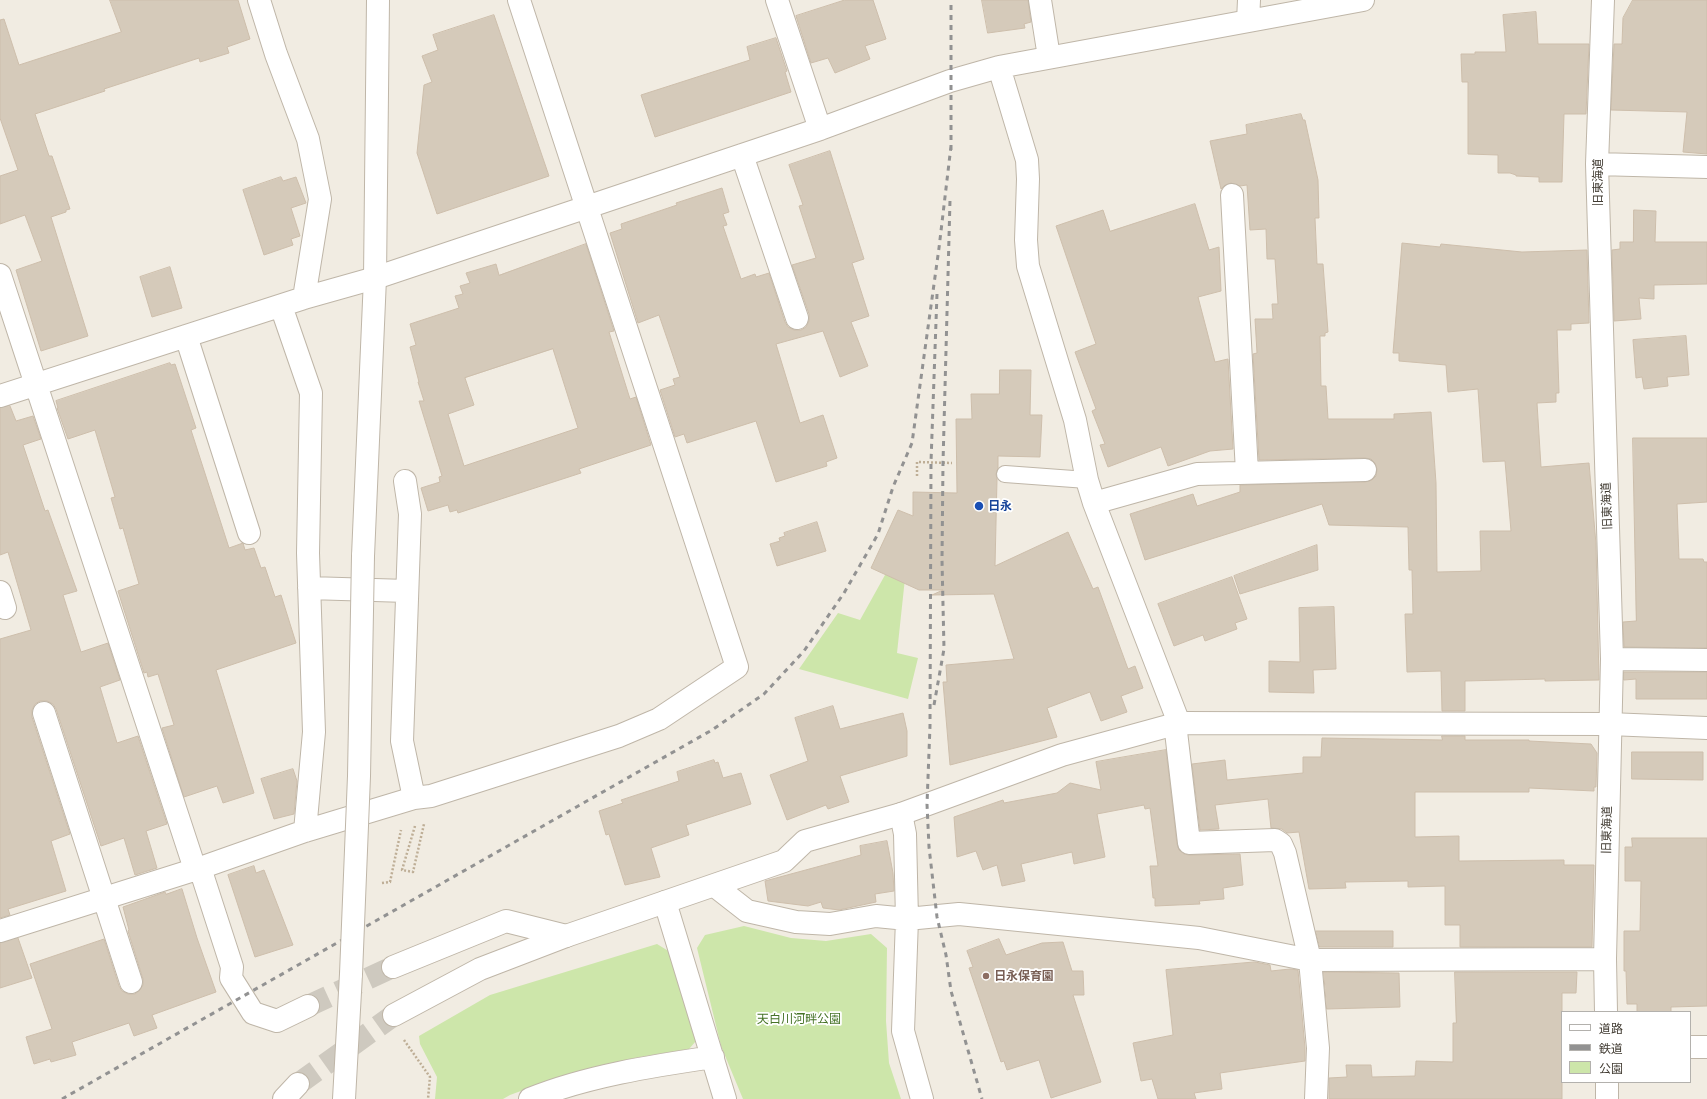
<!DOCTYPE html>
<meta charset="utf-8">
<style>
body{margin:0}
#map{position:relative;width:1707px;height:1099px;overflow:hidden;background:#f1ece2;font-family:"Asap Condensed","Noto Sans JP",sans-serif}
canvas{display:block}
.legend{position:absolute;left:1561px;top:1011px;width:130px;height:72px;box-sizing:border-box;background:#fff;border:1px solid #b3b1ad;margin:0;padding:5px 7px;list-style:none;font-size:12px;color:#423c33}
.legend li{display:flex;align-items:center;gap:8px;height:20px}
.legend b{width:20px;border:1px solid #b3b1ad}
</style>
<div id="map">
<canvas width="1707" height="1099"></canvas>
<ul class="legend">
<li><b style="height:5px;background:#fff"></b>道路</li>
<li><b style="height:5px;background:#929292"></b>鉄道</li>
<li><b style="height:11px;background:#cde6aa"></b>公園</li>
</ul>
</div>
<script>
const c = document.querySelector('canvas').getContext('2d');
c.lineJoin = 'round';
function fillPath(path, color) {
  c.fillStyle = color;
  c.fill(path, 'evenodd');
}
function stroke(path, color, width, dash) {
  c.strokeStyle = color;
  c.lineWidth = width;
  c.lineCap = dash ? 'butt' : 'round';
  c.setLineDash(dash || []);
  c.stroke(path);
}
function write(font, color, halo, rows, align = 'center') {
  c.font = font + ' "Asap Condensed","Noto Sans JP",sans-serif';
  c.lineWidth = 3.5;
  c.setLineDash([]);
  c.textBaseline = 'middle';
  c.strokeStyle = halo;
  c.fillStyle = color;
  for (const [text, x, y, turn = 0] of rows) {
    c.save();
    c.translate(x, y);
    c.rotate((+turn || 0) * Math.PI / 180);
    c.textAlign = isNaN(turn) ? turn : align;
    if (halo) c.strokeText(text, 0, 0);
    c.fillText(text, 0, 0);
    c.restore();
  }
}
fillPath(new Path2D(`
 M890 566 906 569 897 653 918 658 908 699 799 669 838 613 860 620Z
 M744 926 791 938 826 941 871 934 887 948 886 1021 889 1063 901 1099H743L721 1046 697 948 705 935Z
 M657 944 670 952 696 1041 689 1049 634 1058 548 1081 510 1095 503 1099H435L437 1077 420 1044 419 1036 490 995Z`), '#cde6aa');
const building = new Path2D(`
 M110 0H238L250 39 227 47 229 53 200 62 199 58 104 89 105 91 35 114 49 156H52L70 209 66 210V212L51 217 88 336 41 351 16 270 42 261 25 215 0 224V176L18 170 0 118V20L4 19 19 65 121 32Z
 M845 0H873L886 39 865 46 870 59 835 73 828 58 811 63 796 16Z
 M982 0H1028L1031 22 1024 24 1025 28 988 33Z
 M1633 0H1707V154L1683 152 1687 112 1611 110 1614 44H1622L1623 18Z
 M1536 12 1538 44H1589L1586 114H1564L1562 182H1539V177L1516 176V175L1510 173H1498V155L1468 154V82H1462L1461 54H1475V52H1506L1503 15Z
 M494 15 549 176 437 214 417 153 424 85 432 82 422 56 438 50 433 35Z
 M776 38 787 71 785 72 791 92 655 137 641 95 750 60 747 47Z
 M1301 114 1303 120H1305L1318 180 1319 218H1315L1317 264H1323L1328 332 1325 333V336H1320L1321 386H1326L1328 419H1394V414L1431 412 1436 483 1437 572 1481 571 1480 531H1511L1505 461 1483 462 1478 389 1448 392 1446 365 1399 361V353H1393L1402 243 1440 247 1441 244 1522 252 1587 250 1589 323 1571 324V330H1557L1559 393H1556V402L1537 403 1541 467 1589 463 1596 544 1599 680 1545 681V679L1465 681V711H1442L1441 671 1407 672 1405 614H1413L1412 570H1409L1408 527 1329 525 1322 504 1145 560 1130 514 1193 494 1197 506 1240 492V485L1365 482 1372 480 1376 476 1377 469 1375 463 1371 459 1365 458 1259 460 1253 354 1257 353 1255 319H1273L1272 304H1278L1275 259H1267L1266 229 1250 230 1247 185 1240 186 1231 183 1225 185 1221 189 1210 141 1247 134 1246 125Z
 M830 151 864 259 852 263 869 316 851 322 868 366 840 377 823 331 776 344 800 423 823 415 837 458 826 462 827 466 776 482 756 421 687 443 684 434 675 437 660 390 675 385 673 379 680 377 672 353 659 315 638 323 610 233 622 229 621 224 677 205 676 203 722 188 729 212 723 214 727 225 723 226 741 279 755 274 756 277 769 273 785 322 788 327 794 330H801L806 327 809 321V314L792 265 816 258 799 206 803 205 789 165Z
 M281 177 283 181 296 177 306 203 291 208 300 236 291 239 293 245 264 255 243 190Z
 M1195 204 1209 250 1219 247 1221 291 1198 297 1215 362 1228 359 1233 449 1210 451 1168 466 1161 447 1108 467 1100 445 1105 444 1092 411 1096 409 1075 352 1096 344 1056 226 1103 210 1110 231Z
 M1634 210 1656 211 1655 242H1707V284L1654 285V299L1639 298 1641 319 1614 321 1612 250 1620 249V242H1633Z
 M586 244 614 331 609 332 630 399 636 397 651 445 579 469 581 473 458 513 457 510 450 512 448 505 428 511 421 488 440 482 439 477 442 476 419 401H424L418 382H419L410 347 416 345 410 324 459 308 455 296 463 294 460 286 470 283 466 273 496 264 499 275ZM553 349 578 428 464 466 448 414 474 405 465 378Z
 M170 267 182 308 152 317 140 277Z
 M1686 336 1689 375 1667 377 1668 386 1644 389 1642 377 1636 378 1633 340Z
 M170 363 171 365 175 364 196 428 191 430 229 548 243 543 245 550 254 548 261 568 265 567 275 597 281 595 296 643 216 670 254 793 223 803 217 786 184 797 162 728 174 725 158 674 148 677 147 672 144 673 118 591 139 584 123 528 120 529 111 498 115 497 95 430 68 439 57 408H58L56 401Z
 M1000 370H1031L1030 415H1042L1040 457 998 456V468L996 474 997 479 995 566 1068 532 1093 589 1098 587 1128 669 1135 666 1143 688 1121 696 1127 712 1101 721 1090 692 1047 708 1057 737 950 765 943 682H947L946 665 1014 659 994 594 932 595 943 590H919L871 568 898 510 913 516V492L957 493 956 419H972L971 394H999Z
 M10 406 16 421 33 416 41 439 23 445 45 511 48 510 77 591 63 595 81 652 108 643 120 680 100 687 117 743 138 736 167 824 146 831 157 868 135 875 124 838 101 846 56 709 53 704 47 701H40L35 704 32 710V717L70 834 51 841 66 891 8 909 10 915 0 918V639L31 630 8 552 0 555V408Z
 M1633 438H1707V502L1677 504 1679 559H1703L1704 562H1707V648L1624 647 1623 622 1636 621Z
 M817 522 826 551 777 566 770 544 780 541 779 538 785 536 784 533Z
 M1317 545 1318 570 1240 594 1234 576Z
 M1232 577 1247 619 1235 623 1237 629 1205 641 1203 635 1174 646 1158 604Z
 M1334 607 1336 669 1313 670 1314 693 1269 692V661L1300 662 1299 608Z
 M1624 672H1707V699H1636V679L1624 680Z
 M833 706 840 729 903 713 907 731V756L840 776 849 802 828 809 826 805 787 820 770 775 808 761 795 718Z
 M1442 736H1465V740H1529V741L1591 744 1597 753 1596 787H1594V791L1529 788V792H1415V837L1459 836V861L1564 860V865H1594L1592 947H1460V925H1445V886L1408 887V881L1345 882 1346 888 1309 889 1299 832 1287 833 1282 829 1271 828 1268 799 1215 805 1219 829 1200 830 1192 764 1225 760 1227 780 1303 773V757H1321L1322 738 1442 740Z
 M1166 750 1177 844 1179 850 1184 854 1189 855 1240 854 1243 885 1223 888 1224 899 1199 901 1200 904 1155 906V898H1153L1150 866H1158L1150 808 1145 809 1144 805 1097 814 1105 857 1074 864 1072 852 1021 864 1025 881 1002 886 997 865 983 870 976 851 957 857 954 817 1003 800 1004 803 1057 793 1070 783 1101 790 1096 762Z
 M1632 752H1703V780L1632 779Z
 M714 760 715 763 718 762 723 778 741 773 751 804 686 825 689 835 651 848 660 877 625 885 609 834 606 835 599 811 623 803 621 800 679 781 677 772Z
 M293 769 297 781 294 814 274 819 261 779Z
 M1632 838H1707V1006L1671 1007V1012H1637V1004H1627L1626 971H1624V931H1640L1641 881H1625V847H1632Z
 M887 841 893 873 894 891 875 894 876 902 839 910 823 908 821 902 808 906 768 901 765 881 861 855 860 846Z
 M254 866 256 873 264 870 293 945 255 957 228 875Z
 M182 889 197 938 216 992 152 1015 157 1028 134 1036 129 1023 72 1042 76 1055 51 1062 50 1059 34 1064 26 1037 52 1029 30 964 104 939 119 986 122 991 128 994H135L140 990 143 985V979L128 931 129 930 123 907 165 892 166 894Z
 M1316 931H1393V947H1320Z
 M18 938 32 978 0 988V943Z
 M999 939 1006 955 1042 943 1063 942 1072 971H1083L1084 995H1073L1101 1082 1051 1098 1039 1060 1007 1070 1004 1061 1001 1062 969 968 973 967 967 951Z
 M1255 962 1270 965 1271 971 1290 969 1298 970 1305 1048V1061L1220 1073 1222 1089 1194 1093 1196 1099H1158L1152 1079 1141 1081 1133 1043 1173 1035 1166 970Z
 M1324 972 1399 973 1400 1007 1327 1009Z
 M1455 972H1577L1576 993H1562V1099H1329V1078L1347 1077 1346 1065H1371L1372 1077 1415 1076 1416 1061 1453 1062V1023H1456Z`);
fillPath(building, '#d5caba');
stroke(building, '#cdbeab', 1);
stroke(new Path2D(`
 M308 1006 393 967`), '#cec9bf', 22, [22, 11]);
stroke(new Path2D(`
 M298 1084 394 1015`), '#cec9bf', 22, [22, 11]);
const service = new Path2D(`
 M1005 474 1087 480`);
const minor = new Path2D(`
 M259 0 276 54 308 139 320 199 304 298
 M777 0 820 129
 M1040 0 1049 57
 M1603 0 1597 164 1612 659 1605 959 1606 1012
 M1248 21 1249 0
 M742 155 797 318
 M1597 164 1707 167
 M1232 195 1247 472
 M0 275 195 869
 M281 306 311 393 308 553 314 732 305 831
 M186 336 249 533
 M0 396 304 298 375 278 820 129 950 81 999 67
 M405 481 410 514 402 741 414 798
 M1094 503 1197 474 1365 470
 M309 588 407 591
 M0 592 5 608
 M1612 659 1707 660
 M44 713 131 982
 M1175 723 1189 843 1275 840 1281 844 1285 853 1310 960 1318 1048 1316 1099
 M1179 723 1094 503 1087 480 1075 420 1028 266 1026 240 1028 179 1027 160 999 67 1363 0
 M901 814 905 834 907 919 903 1031 922 1099
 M200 868 232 967 231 978 253 1013 277 1021 308 1006
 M715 886 747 911 796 922 830 924 876 916 907 919 959 914 1199 938 1310 960 1605 959
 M665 902 725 1099
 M0 931 200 868 305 831 414 798 431 796 619 736 659 719 737 667 519 0
 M393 967 506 921 566 936
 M1690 1047H1707
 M1607 1082V1099
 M530 1099C587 1076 652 1066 713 1057`);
const tertiary = new Path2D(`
 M363 556 375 278 378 0
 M394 1015 480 969 566 936 784 861 805 841 901 814 1062 755 1179 723 1609 724 1707 728
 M284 1099 298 1084
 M344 1099 351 974`);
stroke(service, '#bfb6a8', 18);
stroke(minor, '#bfb6a8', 24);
stroke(tertiary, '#bfb6a8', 24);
stroke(new Path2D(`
 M917 476V462L952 463
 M415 826 402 870 413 872 424 824
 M382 883 390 882 401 830
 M404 1040 430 1077 428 1099`), '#beae96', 2.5, [2, 2]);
stroke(service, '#fff', 16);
stroke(minor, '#fff', 22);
stroke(tertiary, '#fff', 22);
stroke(new Path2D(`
 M951 150V0
 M937 294 931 462 930 726 927 804 929 847 937 917 946 955 951 991 982 1099
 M934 705 944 649 942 560 943 463 950 200
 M62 1099 712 730 764 694 804 651 844 593 878 534 893 487 912 443 939 248 951 146`), '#929292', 3, [5, 5]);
const tertiaryBridge = new Path2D(`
 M351 974 359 776 363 556`);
stroke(tertiaryBridge, '#bfb6a8', 24, []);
stroke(tertiaryBridge, '#fff', 22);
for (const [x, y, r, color] of [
 [979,506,5,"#1a4fb4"],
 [986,976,4,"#8d6e63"]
]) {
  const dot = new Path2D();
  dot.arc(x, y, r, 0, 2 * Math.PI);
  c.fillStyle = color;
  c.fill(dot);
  stroke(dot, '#fff', 1.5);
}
write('12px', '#423c33', '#fff', [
 ["旧東海道",1598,182,-90],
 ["旧東海道",1607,506,-92],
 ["旧東海道",1607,830,-89]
]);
write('bold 12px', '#164399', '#fff', [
 ["日永",988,506]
], 'left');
write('bold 12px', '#785e54', '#fff', [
 ["日永保育園",994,976]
], 'left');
write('12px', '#467327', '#fff', [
 ["天白川河畔公園",799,1019]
]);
</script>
